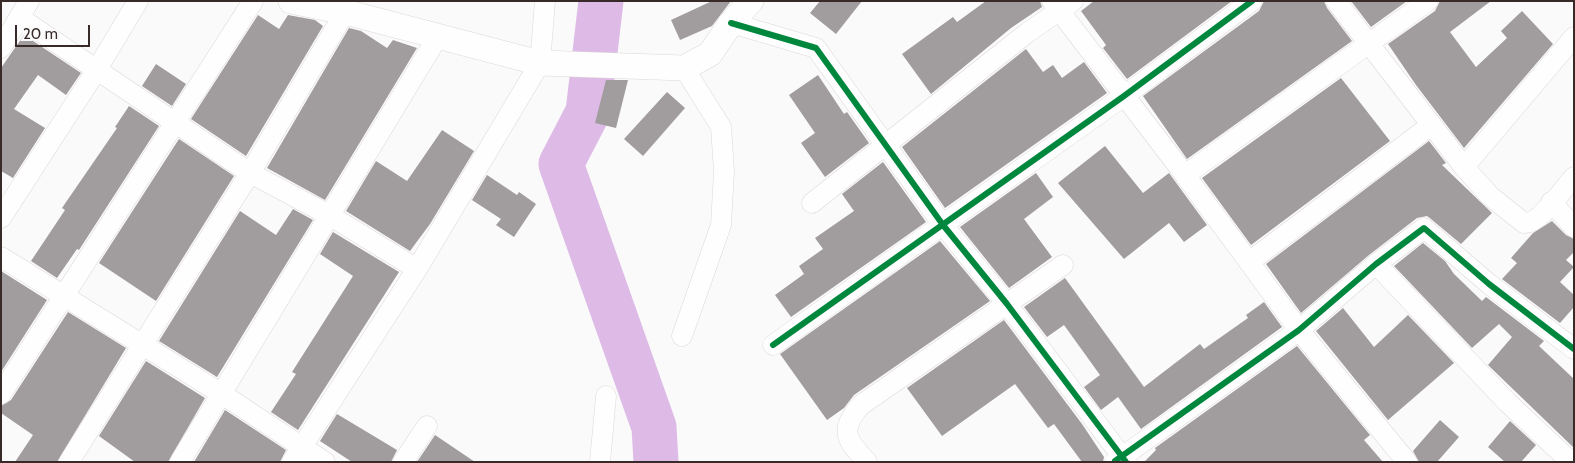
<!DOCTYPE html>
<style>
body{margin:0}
#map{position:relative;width:1575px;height:463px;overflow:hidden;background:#fafafa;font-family:Cabin,sans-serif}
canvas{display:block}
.frame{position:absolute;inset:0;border:2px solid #372a28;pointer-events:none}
.scale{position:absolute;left:15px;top:25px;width:75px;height:22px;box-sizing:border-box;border:2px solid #372a28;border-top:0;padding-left:6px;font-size:15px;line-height:18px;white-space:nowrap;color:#372a28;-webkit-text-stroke:4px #fafafa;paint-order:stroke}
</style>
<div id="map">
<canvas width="1575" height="463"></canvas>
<div class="frame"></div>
<div class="scale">20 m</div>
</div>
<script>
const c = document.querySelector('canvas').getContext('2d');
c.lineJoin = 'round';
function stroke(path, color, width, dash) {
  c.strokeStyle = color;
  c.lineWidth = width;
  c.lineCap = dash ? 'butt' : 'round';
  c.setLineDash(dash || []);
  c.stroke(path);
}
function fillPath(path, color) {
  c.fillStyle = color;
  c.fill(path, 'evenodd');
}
stroke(new Path2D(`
 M601 1 588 112 561 164 654 427 656 462`), '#ddbbe6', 45);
fillPath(new Path2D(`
 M712 1H731L712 26 680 40 671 20Z
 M820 1H862L836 34 810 13Z
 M986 1H1040L1042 7 1011 28 931 94 902 54 953 17 957 22Z
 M1094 1H1232L1127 79 1103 48 1106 45 1081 11Z
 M1264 1H1324L1327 8 1352 41 1187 159 1143 96 1259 11Z
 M1351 1H1407L1371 27Z
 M1440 1H1491L1450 32 1476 67 1507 38 1501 31 1522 11 1553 44 1464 148 1416 85 1388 44 1435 11Z
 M258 15 279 29 288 15 315 20 323 26 246 156 191 119Z
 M349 28 361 31 387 48 393 40 417 48 325 200 267 168Z
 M24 35 81 73 66 95 38 75 14 109 45 128 13 178 1 171V68Z
 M1026 49 1043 72 1053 65 1062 78 1084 62 1107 93 945 208 902 147Z
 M156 64 186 84 172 106 142 86Z
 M818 75 844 114 847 112 869 143 825 177 801 143 815 133 789 95Z
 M1341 78 1390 141 1251 245 1202 178Z
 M606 80H628L616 128 595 123Z
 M667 92 685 108 643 156 624 139Z
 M129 106 159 126 79 250 77 249 57 278 31 261 65 210 62 208 117 128 115 127Z
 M442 130 474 151 430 224 410 251 346 211 376 161 407 181Z
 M179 139 234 176 156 301 99 263Z
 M1429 141 1446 163 1442 165 1492 213 1461 244 1431 219 1427 216 1417 218 1369 255 1301 313 1266 264Z
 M1105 146 1143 193 1169 173 1207 225 1184 242 1169 223 1124 259 1058 183Z
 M883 162 926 222 791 317 775 295 804 274 799 266 823 249 815 238 854 211 842 194Z
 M1036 173 1053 197 1024 219 1052 257 1009 288 960 227Z
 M487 175 517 195 519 192 536 204 514 237 496 225 501 219 472 200Z
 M293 209 313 220 217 377 159 341 240 211 276 235Z
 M1552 221 1566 235 1574 239V252L1566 260 1574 267 1560 282 1574 295V307L1560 323 1502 279 1517 263 1511 258 1533 233Z
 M333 232 399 272 298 430 271 412 296 374 292 372 353 276 320 254Z
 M940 241 990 301 854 395 844 408 827 420 780 354Z
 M1423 243 1445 261 1454 274 1482 301 1486 297 1544 341 1539 346 1574 379V448L1488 365 1512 337 1499 324 1472 348 1394 266Z
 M1 271 47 300 1 372Z
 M1065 278 1144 387 1200 344 1204 349 1248 318 1246 315 1264 302 1282 327 1141 429 1118 397 1101 410 1084 387 1100 375 1064 325 1047 337 1024 307Z
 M1343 308 1374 347 1408 315 1454 363 1388 420 1316 331Z
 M68 312 126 348 57 462H15L33 435 1 413V406L11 400Z
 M1004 320 1082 424 1104 457 1103 462H1082L1054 424 1048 428 1015 384 942 436 907 388Z
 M1297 346 1370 435 1364 440 1383 462H1144L1156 450 1155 448Z
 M146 361 205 398 168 462H135L99 436Z
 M225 410 286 450 280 462H194Z
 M337 414 397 450 391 462H352L320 441Z
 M1440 420 1459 437 1437 462H1419L1413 451Z
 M1510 421 1536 445 1521 462H1505L1488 447Z
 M435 435 475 462H417Z`), '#a19c9e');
const minor = new Path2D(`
 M1052 1 1185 175 1428 1
 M1336 1 1464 167 1490 196 1524 223C1539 225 1563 189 1574 177
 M20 18 250 173 329 215 417 269
 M731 23 816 48 943 225 1007 304 1126 462
 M1 48 29 1
 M1464 167 1574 37
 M1185 175 1249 262 1430 126
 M1551 202 1574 227
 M812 203 1027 33 1073 1
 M1 218 96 71 138 1
 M1 257 222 394 325 462
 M1249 262 1299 330 1407 462
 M1376 264 1507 402 1571 462
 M682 336 721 225 724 171 721 127 684 68
 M773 345 1124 96 1252 1
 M1 394 253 1
 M69 462 250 173 345 12
 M180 462 437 38
 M292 462 417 269 540 63 545 1
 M403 462 427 426
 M600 462 606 396
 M867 462C847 441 838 430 861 405L1063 265
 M1115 462 1299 330 1376 264 1424 228 1489 284 1574 349`);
const tertiary = new Path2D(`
 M291 1 345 12 540 63 684 68 710 54 731 23 751 1`);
stroke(minor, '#ded7d7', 21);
stroke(tertiary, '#ded7d7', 26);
stroke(minor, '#fefefe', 20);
stroke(tertiary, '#fefefe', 25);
stroke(new Path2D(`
 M731 23 816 48 943 225 1007 304 1126 462
 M773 345 1124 96 1252 1
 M1115 461 1299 330 1376 264 1424 228 1489 284 1574 349`), '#00873e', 6);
</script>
